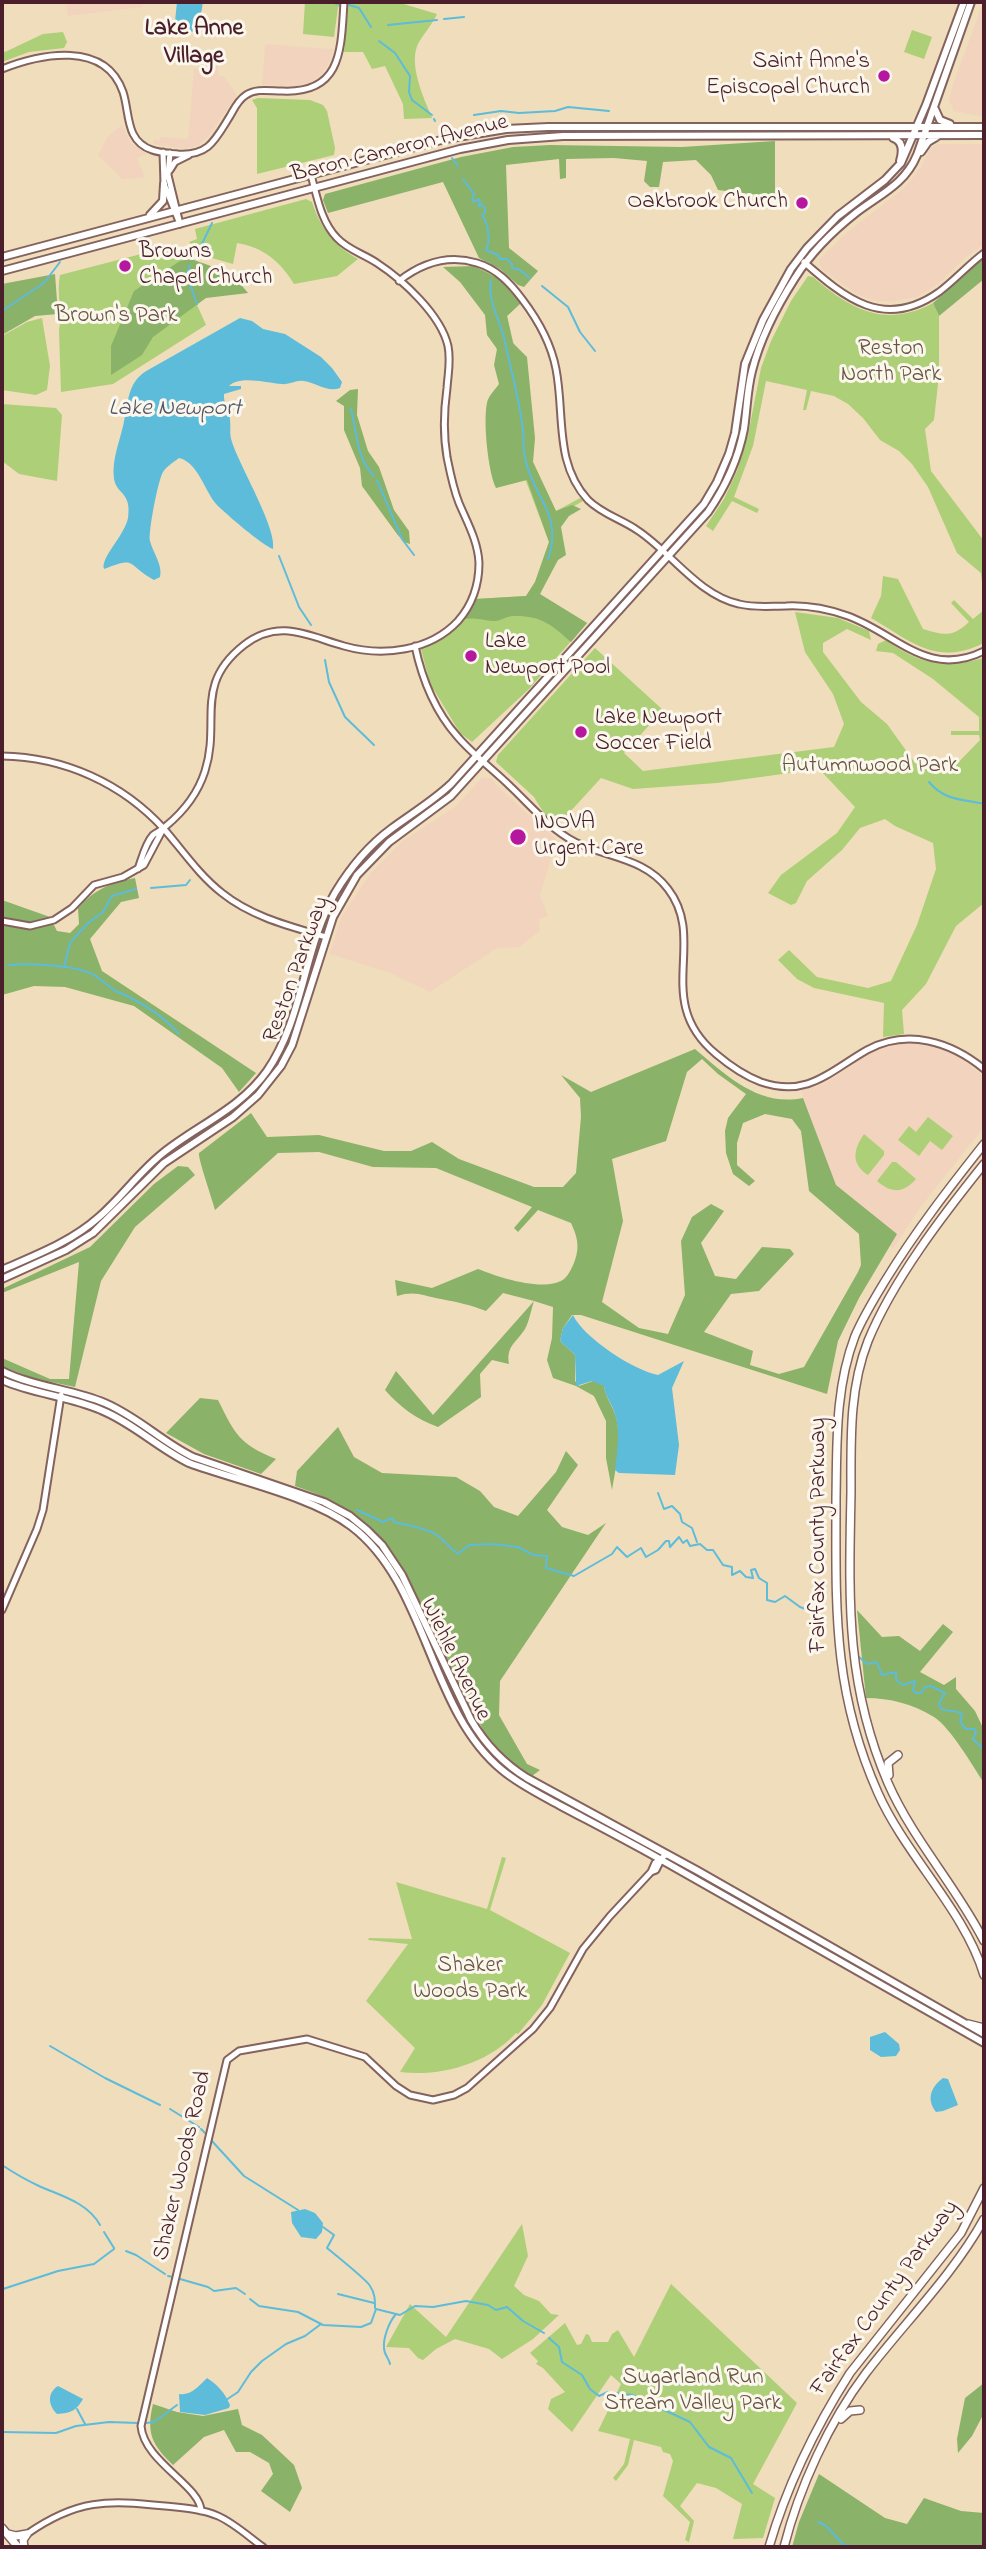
<!DOCTYPE html>
<style>
body{margin:0}
#map{position:relative;width:986px;height:2549px;overflow:hidden;background:#f0ddbc;font-family:"Indie Flower",sans-serif}
canvas{display:block}
.frame{position:absolute;inset:0;border:4px solid #4a1f2b;pointer-events:none}
</style>
<div id="map">
<canvas width="986" height="2549"></canvas>
<div class="frame"></div>
</div>
<script>
const c = document.querySelector('canvas').getContext('2d');
c.lineJoin = 'round';
function fillPath(path, color) {
  c.fillStyle = color;
  c.fill(path, 'evenodd');
}
function stroke(path, color, width, dash) {
  c.strokeStyle = color;
  c.lineWidth = width;
  c.lineCap = dash ? 'butt' : 'round';
  c.setLineDash(dash || []);
  c.stroke(path);
}
function write(font, color, halo, rows, align = 'center') {
  c.font = font + ' "Indie Flower",sans-serif';
  c.lineWidth = 6;
  c.setLineDash([]);
  c.textBaseline = 'middle';
  c.strokeStyle = halo;
  c.fillStyle = color;
  for (const [text, x, y, turn = 0] of rows) {
    c.save();
    c.translate(x, y);
    c.rotate((+turn || 0) * Math.PI / 180);
    c.textAlign = isNaN(turn) ? turn : align;
    if (halo) c.strokeText(text, 0, 0);
    c.fillText(text, 0, 0);
    c.restore();
  }
}
fillPath(new Path2D(`
 M65 2H143L142 7 68 16Z
 M983 2H984V117L954 111 949 100 952 87Z
 M265 44 333 49 330 61 322 74 309 83 296 86 262 85Z
 M201 53 219 54 218 73 220 76H223L237 95 208 137 199 145 185 149 153 144 154 139 160 141V137L188 139 194 69H203Z
 M122 125 131 143 147 154 137 158 145 178 122 179 98 155 108 136Z
 M938 144H984V244L965 258 938 284 917 297 890 302 873 300 858 295 825 272 820 266 819 260 844 235 904 188 921 167 931 147Z
 M482 778H491L499 788 557 840 540 895 548 916 539 919 540 931 519 947 497 948 430 992 388 972 329 954 342 916 370 874 403 841 456 806Z
 M899 1044H924L943 1048 961 1058 984 1077V1127L919 1209 893 1249 832 1189 801 1091 823 1084 874 1051Z`), '#f2d4be');
fillPath(new Path2D(`
 M305 2H397L437 14C432 25 425 32 419 42 407 63 424 98 432 118L404 119 403 104 385 66 372 69 363 52H344L348 8 338 7 334 37 303 34Z
 M912 30 932 37 924 59 904 52Z
 M63 32 67 42 64 48 29 52 2 62V50L5 52 43 34Z
 M258 98 310 100 323 105 327 111 335 148 334 155 257 174V108L252 100Z
 M306 199 312 202C320 227 334 246 358 259L337 276 294 284C281 262 263 247 237 243L233 264 205 256 189 242 197 239 195 229Z
 M172 246 190 265 185 278 206 325 113 384 61 392 59 330C63 312 56 294 60 275Z
 M481 268 499 279 521 303 507 316 523 384 533 462 556 511 582 497 585 500 558 515V543L540 595 587 623 529 689 472 742 460 733 434 690 431 688 421 649 458 625 475 599 526 596 535 582 549 542 518 460Z
 M808 276 813 277C850 309 885 329 933 303L939 316V375L934 420 925 429 931 471 984 541V601L981 573 957 553 928 487 912 464 899 451 880 440 863 418 848 404 834 396 811 391 806 410H803L807 390 766 381 753 446 734 497 759 509 757 513 732 501 713 531 706 526 724 499 737 471 749 430 761 368 771 341 791 301Z
 M42 318 50 366 47 390 36 395 2 390V336L27 322Z
 M2 404 56 408 62 415 57 481 19 474 2 461Z
 M883 576 898 579 923 629C944 635 952 638 969 622L951 603 954 600 973 619 984 610V643C936 667 911 641 871 618L881 596Z
 M795 612 838 618 869 631 871 640 847 629 823 643V652L861 702 887 724 915 763 939 771H950L980 740 979 735H951V731H979V717L933 679 893 653 876 651 878 644 886 640C921 665 943 669 984 658V903L956 926 926 984 902 1010 904 1034 883 1037 884 1003 814 988 797 979 778 960 789 950 817 977 868 988 891 981 917 925 936 869 933 843 895 826 885 819 860 828 842 850 807 881 796 903 791 905 768 893 781 875 837 833 855 807 819 769 717 783 633 789 601 778 557 826 545 815 534 797 496 762 498 755 595 648 663 710 624 753 643 771 834 747 844 724 833 694 805 652Z
 M928 1117 953 1136 942 1150 930 1141 919 1156 898 1140 909 1126 916 1132Z
 M864 1134 884 1151V1155L868 1175C851 1164 853 1150 864 1134Z
 M892 1162H896L916 1179C904 1193 892 1194 877 1181Z
 M502 1857 506 1858 490 1910 570 1953 542 2005 518 2034 516 2033C488 2064 440 2077 400 2072L415 2048 366 2001 408 1944 368 1940 369 1938 412 1939 396 1882 487 1909Z
 M522 2224 528 2256 514 2286 524 2295 539 2301 551 2314 559 2315 533 2339 502 2359 489 2349 455 2339 436 2349 423 2360 418 2358 409 2348 386 2347 410 2304 446 2337Z
 M671 2284 797 2403 753 2484 775 2498 763 2538 733 2539 742 2504 716 2488 697 2483 680 2506 694 2521 689 2542 685 2540 690 2522 663 2496 673 2461 670 2454 663 2452 661 2447 634 2440 628 2465 616 2481 613 2478 624 2464 630 2439 598 2431 621 2384 611 2375 572 2432 548 2409 551 2399 565 2392 543 2368 536 2364 538 2361 530 2353 565 2323 577 2345 581 2344 586 2334 589 2335 592 2342H608L612 2334 618 2330 634 2357Z`), '#adcf77');
fillPath(new Path2D(`
 M775 141V197L718 190 711 175 696 160 663 162 659 187H650L644 181 647 161 614 158 566 159V178L560 179 559 159 506 165 509 248 538 271 524 287 518 285 500 269 479 258 443 182 328 213 323 200 325 194 461 157 513 147 550 145 682 147Z
 M984 258V279L939 316 933 303Z
 M191 259C216 268 231 271 248 293L206 298 153 337 142 355 111 375V346L134 291 180 261Z
 M474 266 499 279 521 303 507 316 513 343 527 357 535 438 533 462 556 511 572 505 581 509 569 516 561 527 566 555 558 560 540 594 587 623 571 642C551 624 540 615 512 616 506 617 501 620 496 621 485 621 477 617 463 619L475 599 526 596 535 582 549 542 527 480 496 488C488 472 483 421 487 403 488 396 495 390 499 384L494 365 497 349 487 335 485 315 460 282 443 267Z
 M55 274 58 314 35 316 2 335V284Z
 M358 389 357 415 368 451 379 467 394 510 409 531 410 544 404 542 397 534 362 486 360 468 344 430V406L336 401 350 390Z
 M135 878 139 898 121 902 90 939 102 971 256 1073 239 1092 222 1068 134 1006 65 987 34 986 2 995V900L50 917 57 931 70 933 79 924 78 908C93 890 112 882 135 878Z
 M695 1049C727 1076 759 1107 803 1098L836 1185 897 1234 859 1298 838 1341 827 1394 581 1315H572L563 1328 560 1341 575 1355V1381L579 1386 593 1381 604 1385C605 1397 613 1406 616 1417 622 1440 616 1467 612 1490L606 1458V1421L594 1396 576 1386 553 1378 547 1360 552 1338 553 1307 534 1301C531 1310 529 1322 525 1329 516 1343 506 1346 509 1364L492 1360 480 1374 481 1397 438 1427C416 1419 400 1407 385 1390L396 1371 433 1415 534 1301 503 1293 486 1311C471 1305 457 1302 441 1299 424 1296 415 1290 397 1296L395 1280 432 1288 478 1269C498 1277 545 1293 564 1279 569 1275 573 1266 575 1260 580 1246 577 1236 571 1223L538 1210 518 1232 514 1228 532 1207 436 1168 373 1167 319 1152 278 1153 215 1210C212 1198 198 1159 199 1153L251 1113 267 1137 319 1135 384 1151H411L432 1142 459 1159 534 1187H563L576 1173 581 1117 580 1098 561 1075 591 1092ZM702 1059 718 1074 746 1094 728 1118 725 1131 726 1153 733 1174 749 1186 755 1181 737 1165V1143L743 1123 765 1114 792 1119 801 1131 809 1191 859 1234 861 1265 858 1272 804 1367 779 1374 750 1365 753 1351 704 1332 731 1294 759 1291 794 1254 790 1249 762 1247 736 1279 715 1276 701 1243 724 1211 711 1204 692 1217 681 1241 685 1295 668 1334 639 1328 602 1302 623 1221 612 1159 666 1141 687 1072Z
 M178 1166 188 1167 195 1175 135 1227 101 1281 75 1387 32 1378 2 1366V1358L50 1379H69L79 1262 2 1293V1289L90 1247 154 1184Z
 M200 1398 218 1400C235 1434 239 1444 276 1459L261 1474 204 1454 166 1433Z
 M338 1427 354 1457 382 1473 456 1477 480 1491 494 1507 518 1516 556 1472 566 1451 578 1465 547 1510 562 1527 588 1535 606 1523 500 1681 499 1715 527 1764 540 1770 532 1776 508 1759 486 1736 403 1569C375 1524 345 1503 295 1486L297 1471Z
 M857 1610 882 1637 899 1636 920 1651 943 1624 953 1632 920 1672 944 1685 956 1677V1689L975 1711 984 1730V1783C973 1766 950 1727 934 1717 913 1704 890 1698 866 1698Z
 M984 2383V2413L972 2436 958 2453 957 2439 965 2398Z
 M153 2404 177 2412 203 2416 238 2409 242 2425 262 2435 294 2465 302 2488 290 2512 261 2491 273 2474 269 2463 250 2452H236L224 2430 204 2437 173 2465C152 2445 146 2433 153 2404Z
 M819 2474 885 2518 907 2524 924 2498 961 2511 984 2513V2547H792L799 2522Z`), '#8ab268');
fillPath(new Path2D(`
 M177 2H203L198 32 174 31Z
 M240 318 252 321 263 329 285 334 321 357 332 368 342 382 340 388C327 393 316 382 303 381 296 380 289 385 282 384 267 383 240 375 229 386H241V389L224 394C223 404 230 411 230 420 231 428 229 434 232 442 240 467 277 528 273 549 262 545 226 514 217 505 205 492 198 462 179 458 174 462 167 466 163 472 158 480 148 533 150 541 153 553 163 565 160 577L154 580C125 564 138 556 104 569 100 558 125 535 128 518 132 492 117 495 114 479 111 458 122 437 125 416 127 405 128 395 133 385 137 378 141 374 148 370Z
 M573 1315C584 1338 633 1370 658 1375L684 1361 672 1388 679 1445 675 1475 619 1473 615 1470C617 1453 620 1435 616 1418 614 1406 605 1397 604 1386L592 1381 576 1386 575 1355 560 1341 563 1328Z
 M885 2032 899 2044 900 2050 896 2056 881 2057 870 2050V2037Z
 M943 2078 948 2079 958 2105 943 2111 936 2112C926 2099 931 2087 943 2078Z
 M305 2209 315 2213 323 2223 322 2232 316 2239 301 2237 292 2223 291 2212Z
 M207 2378C218 2385 225 2393 230 2405L229 2408 205 2415 180 2412 179 2394C191 2396 199 2386 207 2378Z
 M58 2386 83 2399C76 2411 71 2413 57 2414 48 2405 47 2393 58 2386Z`), '#5cbcda');
stroke(new Path2D(`
 M329 2 338 4
 M349 5 359 8 371 27
 M444 19 464 17
 M388 25 437 20
 M379 41 395 53 410 76 409 92 412 100 432 115
 M474 115 501 111 519 113 555 111 568 107 609 111
 M434 119 435 121
 M452 158 458 166
 M463 179 474 194 472 199 474 202 479 199 480 203 478 206 482 205 485 208V212L482 215C488 223 491 240 486 250L498 255 500 259H507L512 264V268L518 269 530 278
 M200 248 212 223
 M190 265 185 278 190 284 197 304
 M491 280C487 302 501 321 505 342 511 371 520 401 523 431 524 440 523 449 525 458 532 496 564 514 548 559
 M542 286 568 307 580 332 595 351
 M2 311 44 283 60 262
 M351 409C358 434 355 456 374 476
 M377 480 402 539 414 555
 M279 556 299 607 311 625
 M325 660 329 682 345 717 374 745
 M929 782C945 801 962 799 984 804
 M151 888 186 885 190 880
 M8 965C28 963 77 965 94 975 102 980 108 987 116 991 139 1001 162 1014 179 1034
 M64 967 70 943 88 923 103 912 112 896 136 889
 M658 1493 664 1509 672 1506 680 1514 682 1522 692 1528 697 1542
 M357 1510 383 1522 392 1518 394 1522C403 1524 430 1529 437 1535 444 1540 450 1548 458 1554L469 1545 493 1544 518 1547 533 1555 547 1556 546 1568 574 1576 612 1554 617 1547 627 1557 641 1548 646 1557 658 1550 666 1541H669L670 1547 679 1537 683 1543 687 1540 690 1546 700 1544 707 1550H713L723 1565 732 1567V1575L740 1571 746 1577 753 1578 751 1570 755 1569 759 1578 767 1583V1600L775 1602 785 1596 800 1607 814 1612
 M859 1657 867 1664 877 1662 882 1675 896 1672V1680L903 1685 915 1681 913 1690 916 1693H921L925 1687 931 1686 945 1693 939 1703 941 1708C947 1713 955 1709 962 1714L960 1722 966 1729H975L976 1732 973 1739 984 1750
 M50 2046 105 2078 160 2105
 M170 2109 199 2127
 M196 2109 197 2105
 M201 2129 205 2133
 M211 2140 244 2176 298 2210
 M2 2165C14 2173 28 2181 41 2187 62 2196 88 2203 100 2225
 M323 2227 334 2235 327 2248C333 2253 368 2281 370 2286 375 2293 375 2300 375 2308
 M104 2232 114 2248
 M126 2251 136 2255 165 2274
 M168 2276 173 2277
 M180 2279 208 2287 214 2291 236 2288 245 2294
 M3 2289 58 2271 94 2264 114 2249
 M338 2294 374 2303
 M250 2299 259 2306 298 2312 323 2325 361 2327 371 2323 376 2309 400 2315 415 2306 433 2307 466 2301 488 2305 496 2310 507 2307 523 2321 544 2333
 M549 2338 559 2347 562 2362 582 2375 590 2389 599 2396 608 2392 632 2395 690 2422 709 2447 731 2458 752 2493
 M390 2364C389 2358 384 2355 384 2348 383 2338 389 2322 396 2314
 M226 2400 238 2392 251 2372 262 2361 286 2344 305 2336 321 2324
 M77 2409 85 2424
 M146 2423 154 2422 177 2405
 M2 2432 56 2433 76 2426 109 2422 138 2423
 M818 2522 825 2525 844 2545 861 2547`), '#5cbcda', 2);
const tertiary = new Path2D(`
 M2 69C40 54 105 40 123 92 130 113 125 141 152 150 160 153 169 153 178 154 209 156 215 140 230 116 234 109 238 100 246 95 256 88 270 91 282 91 343 94 341 48 344 2
 M163 152 164 184 180 224
 M170 153 168 175 179 220
 M170 170 175 162 189 155
 M804 262C845 298 884 331 939 292 955 280 968 265 984 253
 M399 281C422 263 447 254 477 263 497 269 510 283 522 299 538 320 551 343 556 369 565 415 554 463 588 500 602 514 621 519 637 530 671 552 698 595 739 604 755 608 770 606 786 606 807 605 828 609 848 616 897 634 928 679 984 651
 M415 646C422 679 435 711 457 736 473 755 494 770 511 787 532 807 550 829 575 842 608 858 645 858 668 889 708 941 652 1001 716 1054 729 1065 745 1076 761 1082 808 1098 830 1071 867 1050 908 1028 951 1042 984 1069
 M2 756C64 757 122 783 164 829 183 851 199 875 222 893 252 917 289 926 326 937
 M138 869C142 858 145 844 153 835 157 832 162 830 166 826 183 812 198 793 205 771 221 721 193 685 244 645 279 618 308 636 344 646 383 657 430 651 458 621 472 605 479 584 479 563 478 541 467 522 459 503 453 488 450 472 447 457 443 434 444 410 447 388 448 373 451 361 448 346 441 315 403 280 377 263 364 254 348 250 337 238 321 222 317 196 311 175
 M2 921 30 926 54 920 72 908 94 885 123 877 144 865 162 831
 M2 1610 37 1529 43 1510 61 1395
 M651 1872 655 1863 667 1854
 M201 2511C201 2486 144 2462 141 2426L227 2060 239 2051 307 2039 365 2057 396 2086 410 2095 433 2100 454 2095 467 2088 533 2029 550 2008 583 1949 610 1916 651 1872 656 1870 661 1860
 M27 2534C77 2499 107 2500 165 2506 183 2508 202 2509 218 2516 234 2523 249 2537 263 2547`);
const secondary = new Path2D(`
 M2 1371C34 1387 72 1389 105 1403 138 1417 162 1442 193 1457L324 1502 350 1516 367 1530 382 1545 402 1575 471 1720C485 1744 503 1763 527 1778L698 1871 984 2034
 M2 1380C33 1394 69 1396 101 1410 133 1423 158 1448 189 1463 238 1481 311 1496 351 1526 428 1584 428 1709 502 1770 520 1785 541 1795 561 1806 593 1823 626 1840 658 1858 767 1919 875 1982 984 2043`);
const primary = new Path2D(`
 M935 109 940 120 950 124
 M893 138C903 141 903 151 900 161
 M921 152 928 142 938 136
 M150 215 163 201 164 184
 M2 257 445 139 506 129 548 127H984
 M2 271 460 149 508 140 563 136 984 135
 M2 1270C36 1255 71 1242 99 1217 122 1197 139 1172 163 1153 198 1125 240 1109 267 1071 304 1017 303 949 335 893 350 868 368 846 391 829 411 814 432 802 451 784L704 504 717 482 729 454 735 433 745 364 763 320 791 269 807 248 838 216 885 180 901 163 926 105 964 2
 M2 1279 66 1250 93 1233 164 1163 233 1117 258 1095 281 1066 292 1045 333 917 357 875 389 842 451 796 708 512C726 486 738 460 744 429 747 409 747 390 752 371 760 339 777 306 795 278 810 254 834 230 857 212 881 194 905 184 917 155L971 2`);
const trunk = new Path2D(`
 M984 1144C949 1188 915 1232 885 1281 874 1299 863 1317 855 1336 835 1388 837 1443 836 1498 836 1607 832 1690 878 1793 906 1856 965 1911 984 1975
 M984 1164C943 1215 893 1280 868 1341 849 1389 851 1441 851 1492 849 1597 845 1684 888 1783 913 1840 956 1886 984 1941
 M889 1775 888 1763 898 1755
 M968 2024 984 2028
 M841 2419 850 2411 860 2410
 M2 2528 18 2547
 M8 2534 16 2536 27 2534
 M24 2547 23 2540 27 2534
 M769 2547C787 2485 815 2428 850 2373L961 2233 984 2188
 M784 2547C799 2488 829 2422 866 2373 905 2322 953 2275 984 2219`);
stroke(tertiary, '#84625e', 9);
stroke(secondary, '#84625e', 10);
stroke(primary, '#84625e', 10);
stroke(trunk, '#84625e', 10);
stroke(tertiary, '#fff', 5);
stroke(secondary, '#fff', 6);
stroke(primary, '#fff', 6);
stroke(trunk, '#fff', 7);
for (const [x, y, r, color] of [
 [884,76,7,"#b5179e"],
 [802,203,7,"#b5179e"],
 [125,266,7,"#b5179e"],
 [471,656,7,"#b5179e"],
 [581,732,7,"#b5179e"],
 [518,837,9,"#b5179e"]
]) {
  const dot = new Path2D();
  dot.arc(x, y, r, 0, 2 * Math.PI);
  c.fillStyle = color;
  c.fill(dot);
  stroke(dot, '#fbf7ec', 2.5);
}
write('23px', '#4a1f2b', '#fbf7ec', [
 ["Saint Anne's",870,63,"right"],
 ["Episcopal Church",870,89,"right"],
 ["Oakbrook Church",788,203,"right"],
 ["Browns",139,253],
 ["Chapel Church",139,279],
 ["Lake",485,643],
 ["Newport Pool",485,669],
 ["Lake Newport",595,719],
 ["Soccer Field",595,745],
 ["INOVA",534,824],
 ["Urgent Care",534,850]
], 'left');
write('23px', '#4a1f2b', '#fbf7ec', [
 ["Baron Cameron Avenue",400,150,-14],
 ["Reston Parkway",298,970,-70],
 ["Fairfax County Parkway",820,1535,-90],
 ["Wiehle Avenue",454,1660,64],
 ["Shaker Woods Road",184,2166,-77],
 ["Fairfax County Parkway",886,2299,-54]
]);
write('23px', '#685442', '#fbf7ec', [
 ["Brown's Park",116,317],
 ["Reston",891,350],
 ["North Park",891,376],
 ["Autumnwood Park",870,767],
 ["Shaker",470,1967],
 ["Woods Park",470,1993],
 ["Sugarland Run",693,2379],
 ["Stream Valley Park",693,2405]
]);
write('bold 24px', '#4a1f2b', '#fbf7ec', [
 ["Lake Anne",194,30],
 ["Village",194,58]
]);
write('italic 24px', '#505668', '#fbf7ec', [
 ["Lake Newport",175,410]
]);
</script>
